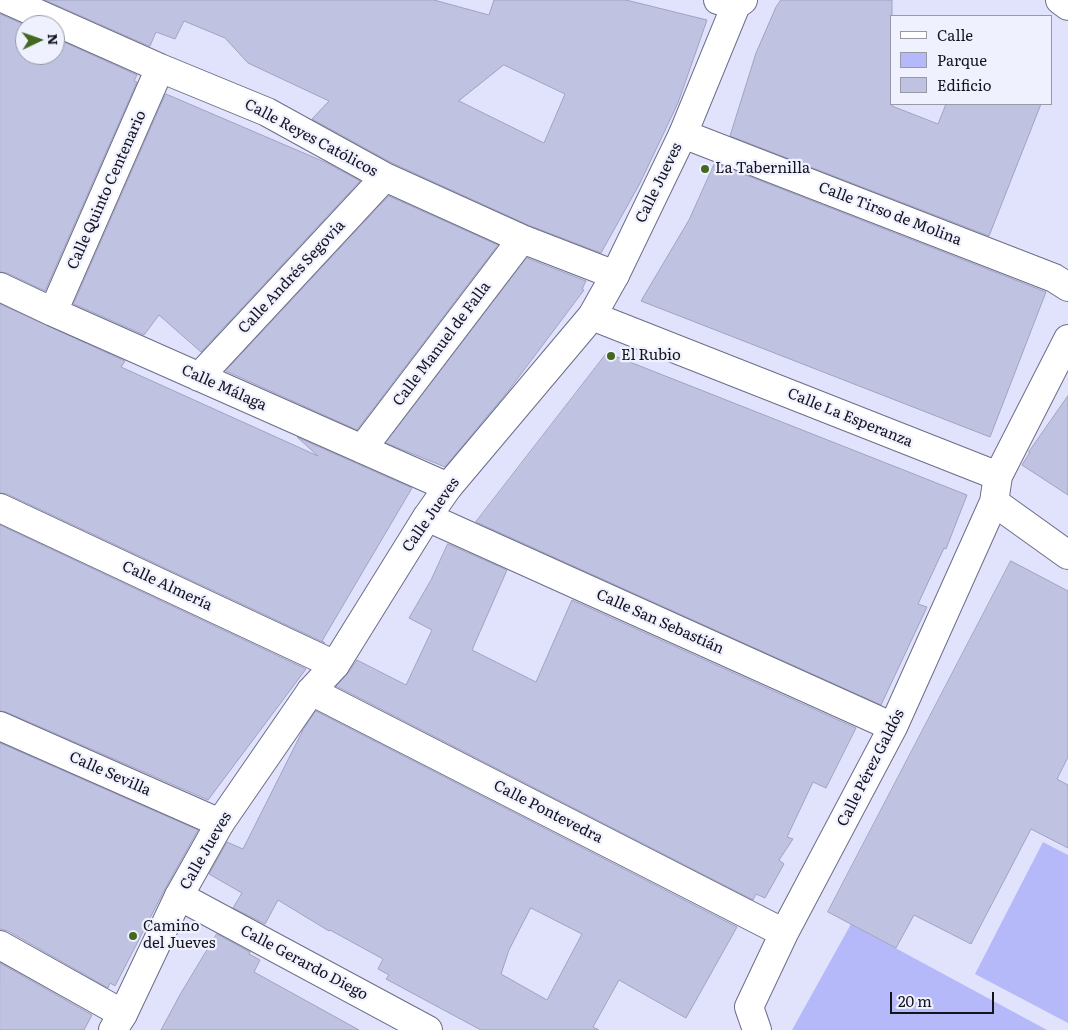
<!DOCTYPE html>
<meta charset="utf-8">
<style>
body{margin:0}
#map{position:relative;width:1068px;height:1030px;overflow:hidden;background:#e1e3fd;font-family:Literata,serif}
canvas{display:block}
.legend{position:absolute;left:890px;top:15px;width:162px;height:90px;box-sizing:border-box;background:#f0f1ff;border:1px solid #9899a5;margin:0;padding:6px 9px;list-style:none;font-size:15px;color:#14141f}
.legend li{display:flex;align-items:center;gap:10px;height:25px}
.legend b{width:25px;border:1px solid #9899a5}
.north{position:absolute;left:15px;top:15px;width:50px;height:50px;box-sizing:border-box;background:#f0f1ff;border:1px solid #9899a5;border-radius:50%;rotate:87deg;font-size:14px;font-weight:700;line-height:20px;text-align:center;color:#14141f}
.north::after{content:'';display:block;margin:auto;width:18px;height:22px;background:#446821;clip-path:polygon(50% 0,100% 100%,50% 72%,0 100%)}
.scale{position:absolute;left:890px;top:992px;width:104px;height:22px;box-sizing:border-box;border:2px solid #14141f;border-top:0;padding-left:6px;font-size:15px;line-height:18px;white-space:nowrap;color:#14141f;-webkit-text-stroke:4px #f0f1ff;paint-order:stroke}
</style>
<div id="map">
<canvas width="1068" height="1030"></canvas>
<ul class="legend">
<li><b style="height:6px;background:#fff"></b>Calle</li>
<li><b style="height:14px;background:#b6b9f9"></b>Parque</li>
<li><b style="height:14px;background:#c0c2e2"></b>Edificio</li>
</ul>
<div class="north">N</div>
<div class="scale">20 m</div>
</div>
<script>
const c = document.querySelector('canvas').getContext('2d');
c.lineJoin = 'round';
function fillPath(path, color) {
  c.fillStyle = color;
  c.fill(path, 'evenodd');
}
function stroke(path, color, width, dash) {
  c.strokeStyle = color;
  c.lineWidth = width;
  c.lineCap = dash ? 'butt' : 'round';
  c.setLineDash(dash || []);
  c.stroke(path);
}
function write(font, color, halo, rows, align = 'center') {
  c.font = font + ' Literata,serif';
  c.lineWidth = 4.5;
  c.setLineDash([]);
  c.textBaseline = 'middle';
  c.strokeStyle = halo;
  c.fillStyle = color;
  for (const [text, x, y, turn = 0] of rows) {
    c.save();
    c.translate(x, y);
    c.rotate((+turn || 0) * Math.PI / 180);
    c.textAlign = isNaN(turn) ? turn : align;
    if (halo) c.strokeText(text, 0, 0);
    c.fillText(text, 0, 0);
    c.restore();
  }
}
fillPath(new Path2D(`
 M1043 842 1068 855V1023L975 974Z
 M851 924 1047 1030H792Z`), '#b6b9f9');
const building = new Path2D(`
 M45 0H434L489 15 494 0H626L707 20 678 103 640 183 601 253 528 225 392 163 312 119 329 101 248 63 225 38 184 21 175 39 156 32 150 46ZM504 65 565 94 544 143 459 101Z
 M781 0H892V106L938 124 946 104H1041L989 236 730 136 756 53 776 7Z
 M0 14 25 25V55H55V38L137 75 134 81 137 82 45 291 7 273 0 272Z
 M166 94 327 163 360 181 201 352 159 315 144 335 74 304Z
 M715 163 1046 292 990 437 641 301 689 220Z
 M389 196 498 245 357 430 226 371Z
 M527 258 586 281 582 289 584 290 509 390 445 467 386 443Z
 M0 304 125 361 121 367 318 456 297 437 412 488 322 641 325 643 7 494 0 493Z
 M607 353 967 495 946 549 944 548 918 604 927 607 881 705 476 522Z
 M1068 396V495L1022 465 1030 452H1029Z
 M0 525 306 669 208 800 6 712 0 711Z
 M448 544 507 570 472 650 536 682 572 600 856 728 826 788 813 782 787 837 793 839 779 860 784 864 765 898 756 894 753 900 336 686 348 673 357 660 406 685 432 630 409 618 431 580Z
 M1011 561 1068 591V757L1057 779 1068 785V848L1031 829 971 944 914 915 896 948 828 912Z
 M316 711 737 927 686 1018 619 980 593 1027 599 1030H481L386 979 389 975 378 969 383 959 330 930 329 931 278 900 265 924 233 908 242 893 209 874 227 842 243 849 303 730ZM531 908 582 934 547 1000 501 974 509 950Z
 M0 743 198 830 165 889 115 986 110 983 108 988 8 931 0 929Z
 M217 934 250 952 249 954 260 960 254 972 359 1030H161L181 993Z
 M0 963 92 1015 84 1030H0Z`);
fillPath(building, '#c0c2e2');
stroke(building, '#a0a2c1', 1);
const street = new Path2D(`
 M7 0 160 68 267 112 385 177 522 239 615 275
 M718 0 736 5
 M1060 0 1068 6
 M683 134 1054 278 1068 287
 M0 287 53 312 448 487
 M53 312 160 68
 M592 316 998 476 994 502 893 727 784 933 749 1007 757 1030
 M199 377 385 177
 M362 449 522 239
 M998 476 1068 339
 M994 502 1068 555
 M0 508 335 665
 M427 517 893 727
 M311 691 784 933
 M0 726 220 823
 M179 896 428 1030
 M0 945 123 1014`);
const primary = new Path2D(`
 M113 1030 123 1014 179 896 220 823 311 691 335 665 427 517 448 487 592 316 615 275 683 134 736 5 743 0`);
stroke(street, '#6c6d8a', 30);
stroke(primary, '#6c6d8a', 30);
stroke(street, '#fff', 28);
stroke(primary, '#fff', 28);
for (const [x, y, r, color] of [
 [705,169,5,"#446821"],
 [611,356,5,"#446821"],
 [133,936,5,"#446821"]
]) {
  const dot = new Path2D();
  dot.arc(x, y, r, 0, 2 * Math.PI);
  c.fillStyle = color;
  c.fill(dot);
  stroke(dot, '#f0f1ff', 2);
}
write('15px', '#14141f', '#f0f1ff', [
 ["Calle Reyes Católicos",311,138,28],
 ["Calle Jueves",659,183,-64],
 ["Calle Quinto Centenario",107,190,-66],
 ["Calle Tirso de Molina",890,214,21],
 ["Calle Andrés Segovia",292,277,-47],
 ["Calle Manuel de Falla",442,344,-53],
 ["Calle Málaga",224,388,24],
 ["Calle La Esperanza",850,418,22],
 ["Calle Jueves",431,515,-55],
 ["Calle Almería",167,586,25],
 ["Calle San Sebastián",660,622,24],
 ["Calle Pérez Galdós",871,768,-63],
 ["Calle Sevilla",110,774,24],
 ["Calle Pontevedra",548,812,27],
 ["Calle Jueves",206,851,-60],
 ["Calle Gerardo Diego",304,963,28]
]);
write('15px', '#14141f', '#f0f1ff', [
 ["La Tabernilla",715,169],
 ["El Rubio",621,356],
 ["Camino",143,927],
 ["del Jueves",143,944]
], 'left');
</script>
